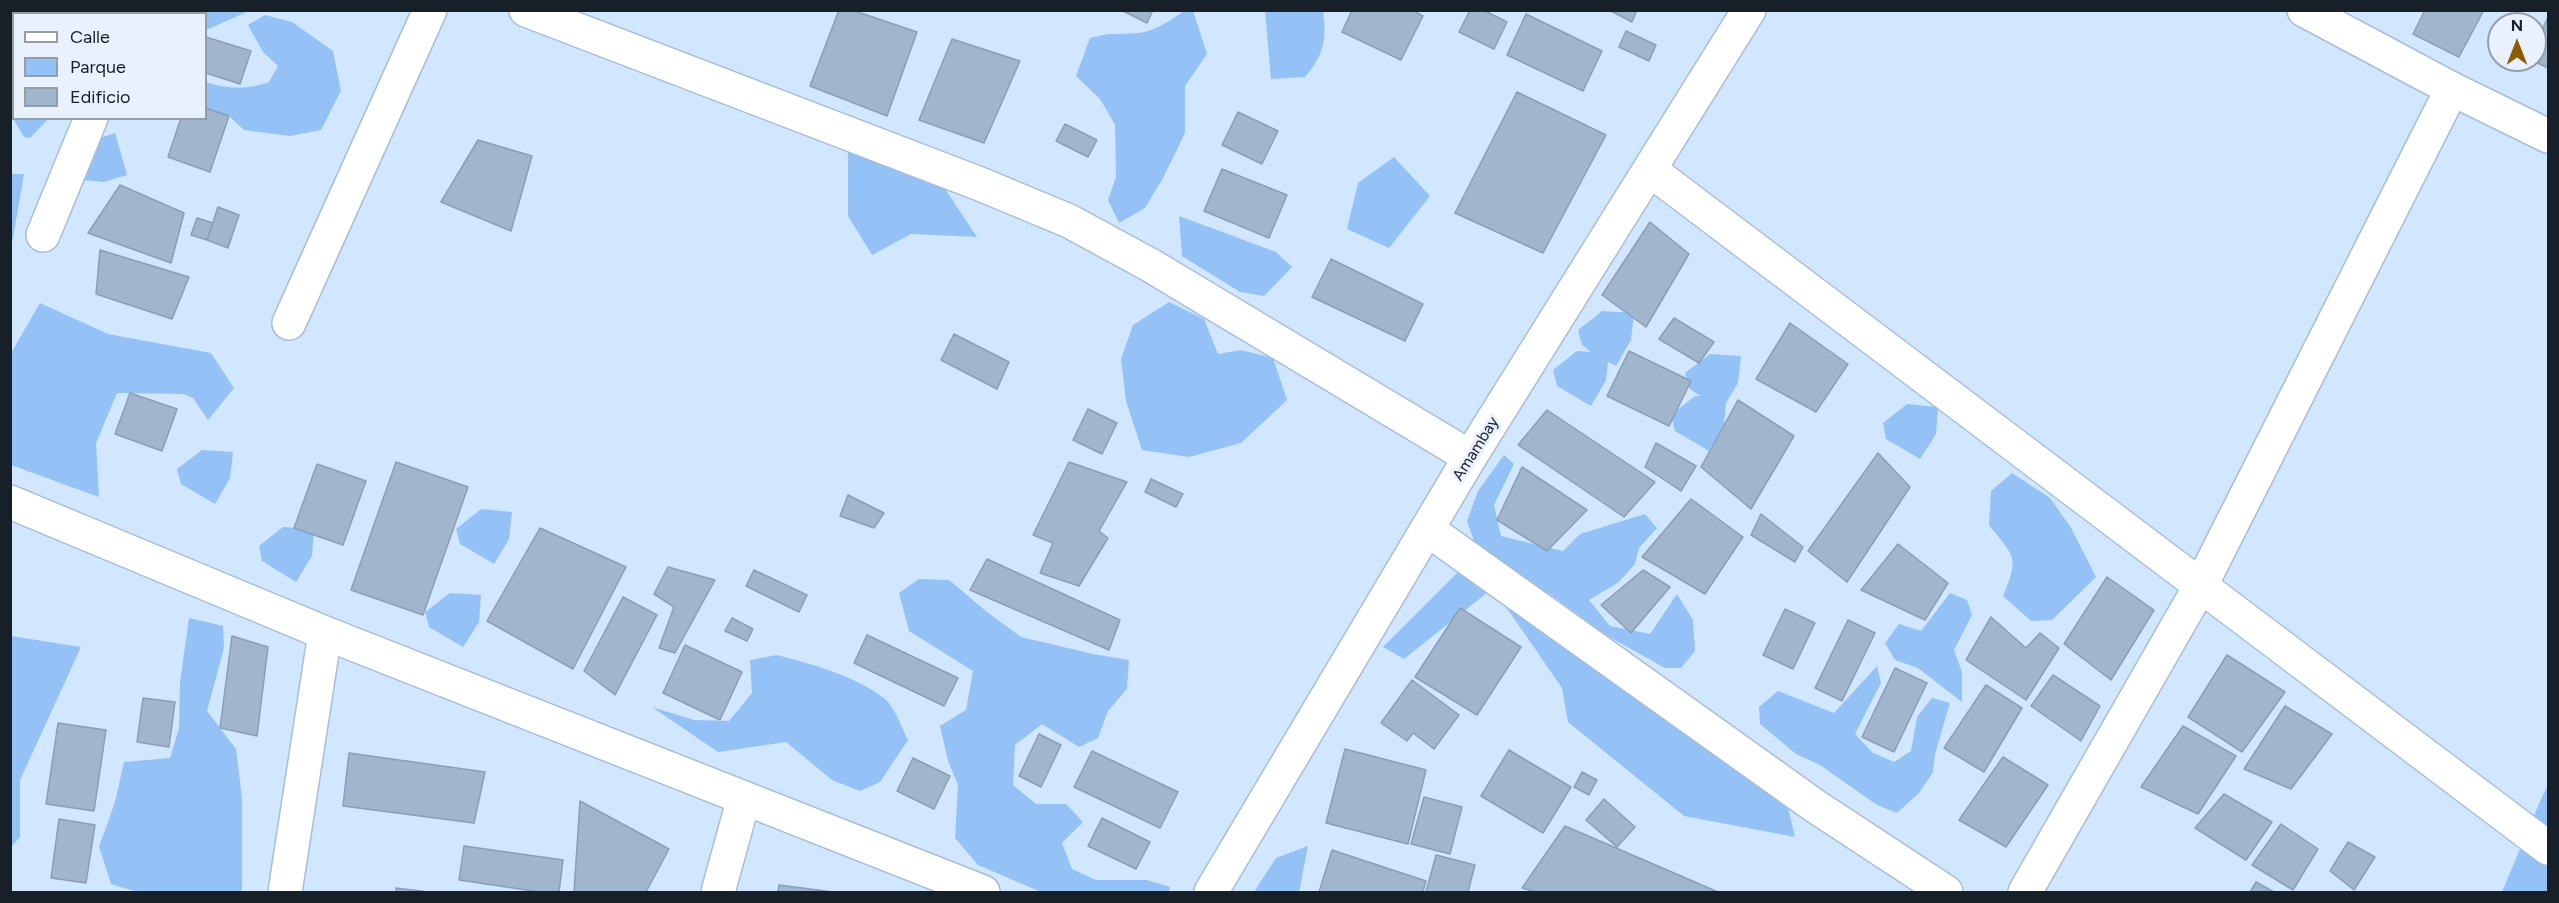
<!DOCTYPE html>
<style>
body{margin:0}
#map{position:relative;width:2559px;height:903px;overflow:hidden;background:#d1e6ff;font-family:Figtree,sans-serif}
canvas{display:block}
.frame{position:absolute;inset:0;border:12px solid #171f28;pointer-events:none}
.legend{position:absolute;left:12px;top:12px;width:195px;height:108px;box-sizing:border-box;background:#e9f2fc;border:2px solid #959ea7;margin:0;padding:8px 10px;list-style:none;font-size:18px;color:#171f28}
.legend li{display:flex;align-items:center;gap:12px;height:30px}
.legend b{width:30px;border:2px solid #959ea7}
.north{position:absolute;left:2487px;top:12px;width:60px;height:60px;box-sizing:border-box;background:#e9f2fc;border:2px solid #959ea7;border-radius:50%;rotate:0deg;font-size:16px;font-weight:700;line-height:24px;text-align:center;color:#171f28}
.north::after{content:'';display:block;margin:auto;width:21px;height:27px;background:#8b5b03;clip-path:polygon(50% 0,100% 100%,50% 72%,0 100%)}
</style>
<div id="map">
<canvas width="2559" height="903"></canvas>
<div class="frame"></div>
<ul class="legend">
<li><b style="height:8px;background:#fff"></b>Calle</li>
<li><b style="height:16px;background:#95c2f6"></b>Parque</li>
<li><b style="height:16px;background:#a1b5cd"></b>Edificio</li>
</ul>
<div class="north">N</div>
</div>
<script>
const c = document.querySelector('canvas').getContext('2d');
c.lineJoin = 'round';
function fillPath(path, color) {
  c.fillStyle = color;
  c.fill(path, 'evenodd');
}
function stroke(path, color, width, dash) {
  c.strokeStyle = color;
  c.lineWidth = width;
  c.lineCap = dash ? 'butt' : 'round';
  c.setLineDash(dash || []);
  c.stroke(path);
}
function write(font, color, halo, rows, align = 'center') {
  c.font = font + ' Figtree,sans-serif';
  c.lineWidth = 6;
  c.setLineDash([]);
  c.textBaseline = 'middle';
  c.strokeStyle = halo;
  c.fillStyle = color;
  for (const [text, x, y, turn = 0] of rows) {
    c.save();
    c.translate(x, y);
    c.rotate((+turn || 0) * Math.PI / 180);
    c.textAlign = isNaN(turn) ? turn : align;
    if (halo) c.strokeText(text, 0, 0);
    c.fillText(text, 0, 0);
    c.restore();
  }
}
fillPath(new Path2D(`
 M148 10 249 11 206 30V14H145Z
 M1184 11H1193L1207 54 1185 86V133L1163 178 1145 208 1119 223 1108 200 1116 177 1115 125 1100 99 1076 76 1090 38C1111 32 1117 35 1137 33 1154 32 1171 20 1184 11Z
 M1265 11H1323C1327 39 1324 55 1305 77L1271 79Z
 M265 15 292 22 333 51 341 91 321 130 290 136 244 130 229 116 206 108V82C228 89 247 90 269 82L278 66 263 52 248 25Z
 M13 85 14 118 48 119 30 138 24 137C11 116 8 110 13 85Z
 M115 133 127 175 104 182 82 180 91 141Z
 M848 133 914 142 977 237 911 234 872 255 848 216Z
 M1394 157 1430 196 1389 248 1347 229 1358 183Z
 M11 174H24L12 243 10 241Z
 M1179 216 1276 252 1292 267 1264 296 1240 292 1182 256Z
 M1169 302 1204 319 1218 354 1241 350 1273 358 1287 400 1241 443 1189 457 1142 450 1126 401 1121 359 1133 325Z
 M40 303 108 334 211 353 234 388 208 420 193 398 184 394 117 393 96 443 99 497 11 465V353Z
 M1602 311 1634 313 1631 340 1616 366 1608 362 1606 380 1591 406 1557 386 1553 370 1577 351 1591 352 1582 345 1578 330Z
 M1710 354 1741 356 1738 383 1726 403 1724 425 1709 451 1675 431 1671 415 1695 396H1700L1689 388 1685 373Z
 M1907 404 1938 407 1936 434 1920 459 1886 439 1883 423Z
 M202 450 233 452 230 478 215 504 181 484 177 469Z
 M1504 455 1514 464 1494 505 1501 536 1563 551 1580 534 1645 514 1657 528 1639 548 1635 564 1619 582 1589 600 1610 626 1650 634 1677 594 1693 620 1695 651 1681 668H1665L1606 635 1550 594 1509 573 1475 544 1467 521 1478 491Z
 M2012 473 2050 498 2070 526 2096 577 2052 620 2031 621 2003 596C2020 556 2014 557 1989 525L1991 491Z
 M481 509 512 512 509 539 494 564 460 544 456 529Z
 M283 527 314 529 312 556 296 582 262 561 259 546Z
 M1469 561 1783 787 1795 837 1684 816 1568 722 1562 688 1493 588 1404 659 1383 647Z
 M919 579 949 580 987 612 1021 637 1093 654 1129 660 1127 689 1108 711 1098 738 1079 747 1042 724 1015 745 1013 785 1036 804H1066L1083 822 1062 843 1072 869 1096 880H1147L1170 887 1169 892H1041L978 865 955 838 958 785 948 761 940 726 966 710 973 671 909 631 899 593Z
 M450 593 481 595 479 622 463 647 429 627 425 612Z
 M1950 593 1967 600 1972 615 1954 650 1962 672V702L1918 668 1895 660 1885 643 1899 624 1921 631Z
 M189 618 223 626 224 648 207 711 236 749 242 798V888L241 892H137L111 884 99 847 115 802 124 762 170 758 179 728 180 682Z
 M11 636 81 647 20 780V837L11 847Z
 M777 655C811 664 857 676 885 699 895 708 902 728 908 740L880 782 860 791 832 780 786 742 718 752 652 707 694 720 729 721 752 693 750 660Z
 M1877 666 1881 683 1855 734 1873 753 1894 762 1911 751 1917 717 1932 698 1950 703 1935 754 1933 772 1919 793 1897 813 1877 805 1820 765 1796 754 1760 724 1759 707 1778 691 1834 713Z
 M2548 785V892H2502L2541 799Z
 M1308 846 1299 892H1254L1276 858Z`), '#95c2f6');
const building = new Path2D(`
 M50 10H110L109 14H52Z
 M839 10H852L917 32 887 116 810 86Z
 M1121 10H1153L1147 23Z
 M1352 10H1412L1423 16 1401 60 1342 32Z
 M1470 10H1483L1507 22 1494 49 1459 32Z
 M1609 10H1637L1632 22Z
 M2425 10H2484L2459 57 2413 34Z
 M1526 14 1602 51 1583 91 1507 55Z
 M2548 17V68L2531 60H2535V45Z
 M1626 31 1656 45 1649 61 1619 47Z
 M206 37 251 51 240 84 206 73Z
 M952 39 1020 61 984 143 919 120Z
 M1517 92 1606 135 1543 253 1455 213Z
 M206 108 229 116 210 172 168 157 181 118H206Z
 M1238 112 1278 131 1262 164 1222 145Z
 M1065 124 1097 140 1088 157 1056 141Z
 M478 140 532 156 511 231 441 202Z
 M1222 169 1287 195 1269 238 1204 211Z
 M120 185 184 213 171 263 88 233Z
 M218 207 239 215 228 248 207 240Z
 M197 218 213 223 207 240 191 235Z
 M1650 222 1689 254 1646 327 1602 295Z
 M100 250 189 277 172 319 96 294Z
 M1331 259 1423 304 1405 341 1312 297Z
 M1674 318 1714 342 1699 363 1659 339Z
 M1790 323 1848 364 1816 412 1756 379Z
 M954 334 1009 362 997 389 941 360Z
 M1629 351 1691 381 1669 426 1607 396Z
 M130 393 177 409 162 451 115 434Z
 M1738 400 1794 436 1751 509 1701 467Z
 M1088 409 1117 423 1102 454 1073 440Z
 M1547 410 1655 482 1624 517 1518 445Z
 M1656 443 1696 466 1681 491 1645 467Z
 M1878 453 1910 487 1847 582 1808 551Z
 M396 462 468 487 423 615 351 590Z
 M1069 462 1127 482 1099 531 1108 538 1079 586 1040 573 1053 543 1033 535Z
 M317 464 366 481 343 545 294 528Z
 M1522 467 1587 510 1547 551 1497 520Z
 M1151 479 1183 494 1176 507 1145 492Z
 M848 495 884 513 874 528 840 516Z
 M1691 499 1743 537 1705 594 1642 557Z
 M1761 514 1803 547 1795 562 1751 535Z
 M540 528 626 567 573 669 487 621Z
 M1898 544 1948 583 1925 620 1861 590Z
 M987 559 1120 620 1109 650 970 590Z
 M668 567 715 580 675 653 659 648 674 607 654 594Z
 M754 570 807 595 799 612 746 586Z
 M1643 570 1670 587 1631 633 1601 605Z
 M2107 577 2154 610 2111 680 2064 644Z
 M623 597 657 615 615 695 584 671Z
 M1460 608 1521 647 1477 715 1415 677Z
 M1785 609 1815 623 1793 669 1763 655Z
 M1991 617 2026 648 2040 633 2059 648 2026 700 1966 660Z
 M732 618 753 629 747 641 725 631Z
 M1848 620 1875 633 1842 701 1815 688Z
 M867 635 958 678 944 706 854 663Z
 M232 636 268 647 257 736 220 728Z
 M685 645 742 672 720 720 663 693Z
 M2227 655 2285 692 2242 752 2188 717Z
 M1895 668 1927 683 1894 752 1862 737Z
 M2053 675 2100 706 2081 741 2031 706Z
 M1412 680 1459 715 1434 749 1413 733 1407 741 1381 723Z
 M1986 685 2022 708 1984 772 1944 748Z
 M143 698 175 702 169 747 137 742Z
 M2285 706 2332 734 2291 789 2244 769Z
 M58 723 106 730 94 811 46 804Z
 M2183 726 2236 756 2198 814 2141 787Z
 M1039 734 1061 745 1041 787 1019 776Z
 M1345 749 1426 770 1408 844 1326 823Z
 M1509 750 1571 787 1543 833 1481 796Z
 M1092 751 1178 792 1160 828 1074 787Z
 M349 753 485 772 474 823 343 806Z
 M2003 757 2048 785 2006 847 1959 820Z
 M913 758 950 776 934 809 897 791Z
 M1582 772 1597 780 1589 795 1574 787Z
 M2224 794 2272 822 2246 860 2195 828Z
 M1424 797 1462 807 1450 854 1411 844Z
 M1604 799 1635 827 1617 847 1586 820Z
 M580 801 669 849 646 892H574Z
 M1102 818 1150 842 1136 869 1088 846Z
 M59 819 95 825 86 883 51 878Z
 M2281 824 2318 849 2293 890 2252 865Z
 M1565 826 1718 892H1536L1522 888Z
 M2348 842 2375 857 2354 890 2330 871Z
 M464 846 563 860 559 892H540L459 880Z
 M1332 850 1426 881 1423 892H1319Z
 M1436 855 1475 865 1468 892H1426Z
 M2256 882 2274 892H2250Z
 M779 885 833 892H778Z
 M396 888 429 892H396Z`);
fillPath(building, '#a1b5cd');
stroke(building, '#8a9eb5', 1.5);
const street = new Path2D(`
 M526 10 980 184 1069 221 1150 265 1470 457
 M2304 10 2452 89 2548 136
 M135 14 136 10
 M1650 170 2548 848
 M43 235 91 118
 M289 323 430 10
 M10 502 325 633 983 892
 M1427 529 1815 806 1946 892
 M285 892 325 633
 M718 892 744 798
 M2025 892 2201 585 2452 89`);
const secondary = new Path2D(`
 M1211 892 1470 457 1749 10`);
stroke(street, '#a9bdd5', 36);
stroke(secondary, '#a9bdd5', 36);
stroke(street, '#fff', 33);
stroke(secondary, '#fff', 33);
write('16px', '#171f28', '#e9f2fc', [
 ["Amambay",1476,449,-58]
]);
</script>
